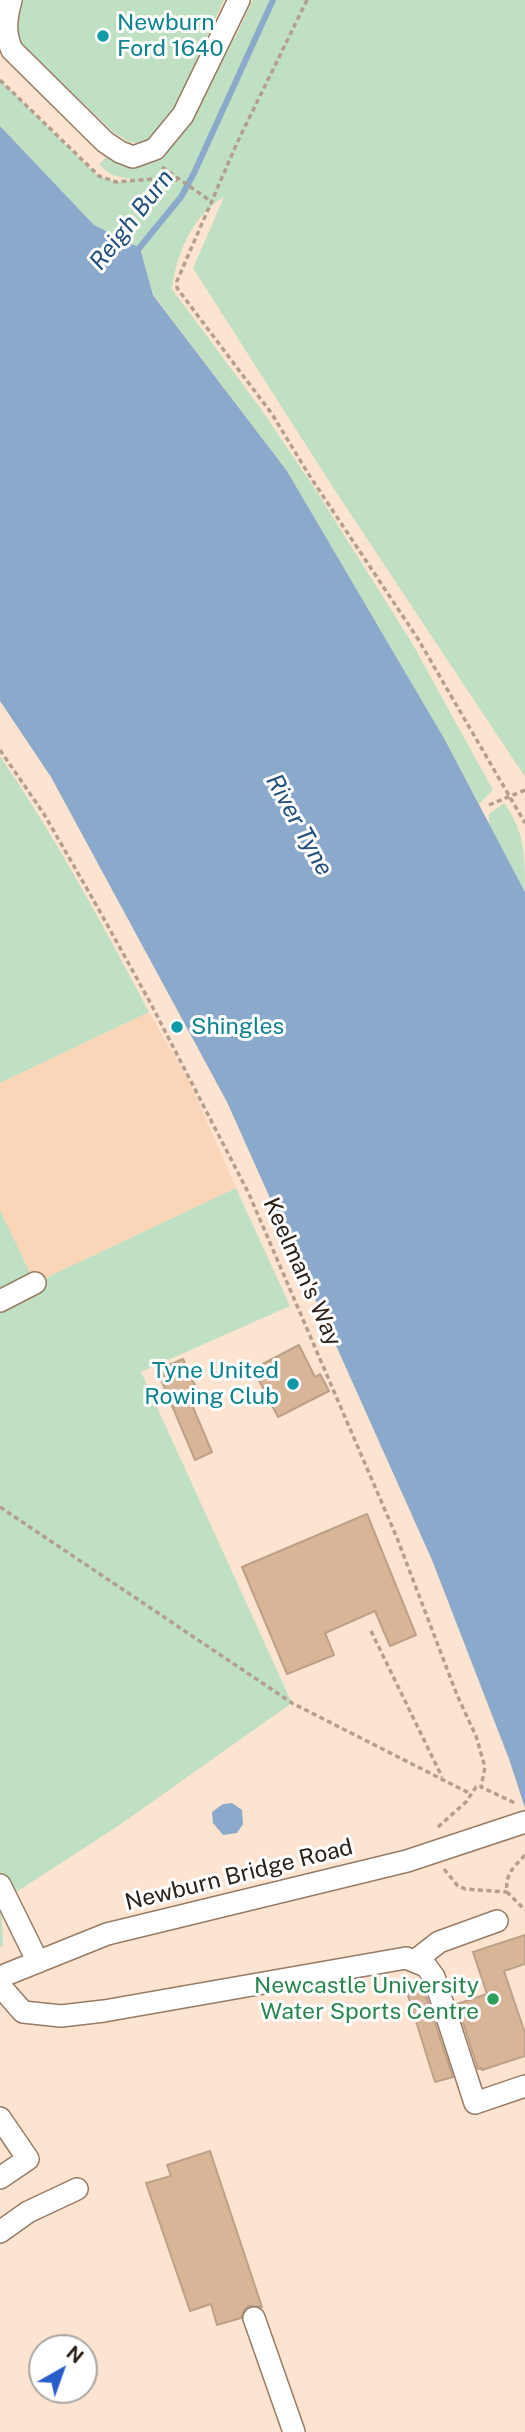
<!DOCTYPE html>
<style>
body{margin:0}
#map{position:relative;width:525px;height:2432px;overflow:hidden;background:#fde4d0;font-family:"Public Sans",sans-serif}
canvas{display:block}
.north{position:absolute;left:28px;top:2334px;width:70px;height:70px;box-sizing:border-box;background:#fff;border:2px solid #aba6a2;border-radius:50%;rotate:40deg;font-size:19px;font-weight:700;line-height:28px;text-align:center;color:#2c2117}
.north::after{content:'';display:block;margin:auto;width:24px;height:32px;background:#285ecc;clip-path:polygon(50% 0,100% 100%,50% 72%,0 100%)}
</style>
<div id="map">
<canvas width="525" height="2432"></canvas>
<div class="north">N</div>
</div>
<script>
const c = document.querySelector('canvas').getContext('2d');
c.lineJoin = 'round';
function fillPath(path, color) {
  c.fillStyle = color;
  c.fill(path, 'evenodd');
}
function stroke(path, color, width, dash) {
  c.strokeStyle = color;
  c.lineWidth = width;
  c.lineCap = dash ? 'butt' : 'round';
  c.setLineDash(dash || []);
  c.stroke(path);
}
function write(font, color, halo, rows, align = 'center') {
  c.font = font + ' "Public Sans",sans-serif';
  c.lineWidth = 6;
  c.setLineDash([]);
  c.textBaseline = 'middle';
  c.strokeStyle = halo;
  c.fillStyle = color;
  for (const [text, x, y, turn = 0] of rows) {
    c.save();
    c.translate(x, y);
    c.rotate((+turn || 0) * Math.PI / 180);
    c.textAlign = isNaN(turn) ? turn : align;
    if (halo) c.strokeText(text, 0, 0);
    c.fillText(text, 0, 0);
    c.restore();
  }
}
fillPath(new Path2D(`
 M149 1012 190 1083 236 1188 35 1283 0 1210V1083Z`), '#fbd5b7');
fillPath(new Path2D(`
 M20 0H224L167 124 149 144 129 142 113 132 21 44 15 23Z
 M253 0H525V777L334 489 193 268 224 197C192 216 177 253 172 289L261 409 317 492 412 643 493 790 479 804 445 740 287 471 153 294 140 248 94 225 0 126V80L98 176 116 182 135 180 112 175 99 165 111 151 140 158 226 43 235 38Z
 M0 756C56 838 103 925 149 1012L0 1083Z
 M504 803C525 832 525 854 525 892L489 824V814Z
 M236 1188 290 1306 141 1372 292 1703 118 1826 1 1902 3 1945 0 1947V1210L35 1283Z`), '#c0e0c3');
fillPath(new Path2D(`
 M0 126 94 225 140 248 153 295 287 471 445 740 525 892V1808L509 1759 432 1560 227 1102 51 777 0 701Z
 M232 1803 242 1810 243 1824 237 1833 223 1835 213 1823 212 1812 223 1804Z`), '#8ba9cb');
stroke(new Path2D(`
 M136 252 181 197 194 173 273 0`), '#8ba9cb', 6);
const building = new Path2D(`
 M299 1345 315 1377 320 1374 329 1391 278 1417 253 1369Z
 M183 1359 199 1394 189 1398 212 1452 195 1460 157 1370Z
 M367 1514 416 1635 390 1646 375 1611 325 1633 334 1655 287 1674 242 1567Z
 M525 1935V1964L504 1971 525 2033V2056L482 2070 481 2068 478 2069 457 2004 487 1994 473 1952Z
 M422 1984 453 2077 435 2082 406 1989Z
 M210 2151 262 2307 249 2306 244 2310 241 2318 217 2325 211 2304 190 2311 146 2183 171 2176 167 2165Z`);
fillPath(building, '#d9b597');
stroke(building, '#bda088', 2);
const minor = new Path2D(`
 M11 0C6 19 4 32 12 50L105 142 120 152 133 157 155 149 183 115 239 0
 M0 1301 35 1283
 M0 1885 38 1962
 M416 1960 439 1942 497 1921
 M0 1977 107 1934 407 1861 525 1822
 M0 1986 23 2012 61 2016 104 2011 406 1958 426 1966 434 1977 475 2103 525 2086
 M0 2118 28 2159 0 2178
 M0 2232 28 2212 77 2189
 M254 2318 294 2432`);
stroke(minor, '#977b64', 24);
stroke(new Path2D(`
 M307 0 237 143 177 281V288L272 414 311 478 418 639 525 823
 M0 80 99 176 116 182 164 178 180 181
 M162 167 212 202
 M0 750 44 814 98 908 151 1004 249 1194 397 1538 457 1695 476 1736 485 1767 481 1787 515 1803
 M489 805 525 790
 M0 1507 292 1703 471 1794
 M371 1631 442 1777
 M438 1827 466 1802 476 1787H481
 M525 1855C513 1868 505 1874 507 1892L525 1910
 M444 1869 457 1885 465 1889 507 1892`), '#b39f8e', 3.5, [5, 3.5]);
stroke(minor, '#fff', 21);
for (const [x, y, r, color] of [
 [103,36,7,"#0f9aa8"],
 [177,1027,7,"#0f9aa8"],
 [293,1384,7,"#0f9aa8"],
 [493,1999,7,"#2e9e5b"]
]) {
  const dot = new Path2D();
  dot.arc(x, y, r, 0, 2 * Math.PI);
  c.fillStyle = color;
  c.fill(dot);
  stroke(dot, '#fff', 2.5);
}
write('23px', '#0d838f', '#fff', [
 ["Newburn",117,23],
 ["Ford 1640",117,49],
 ["Shingles",191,1027],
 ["Tyne United",279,1371,"right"],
 ["Rowing Club",279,1397,"right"]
], 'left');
write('23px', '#2c2117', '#fff', [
 ["Keelman's Way",302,1272,66],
 ["Newburn Bridge Road",239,1875,-14]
]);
write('23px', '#27864d', '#fff', [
 ["Newcastle University",479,1986],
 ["Water Sports Centre",479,2012]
], 'right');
write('italic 24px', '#224f7b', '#fff', [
 ["Reigh Burn",132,220,-52],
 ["River Tyne",299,825,61]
]);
</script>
